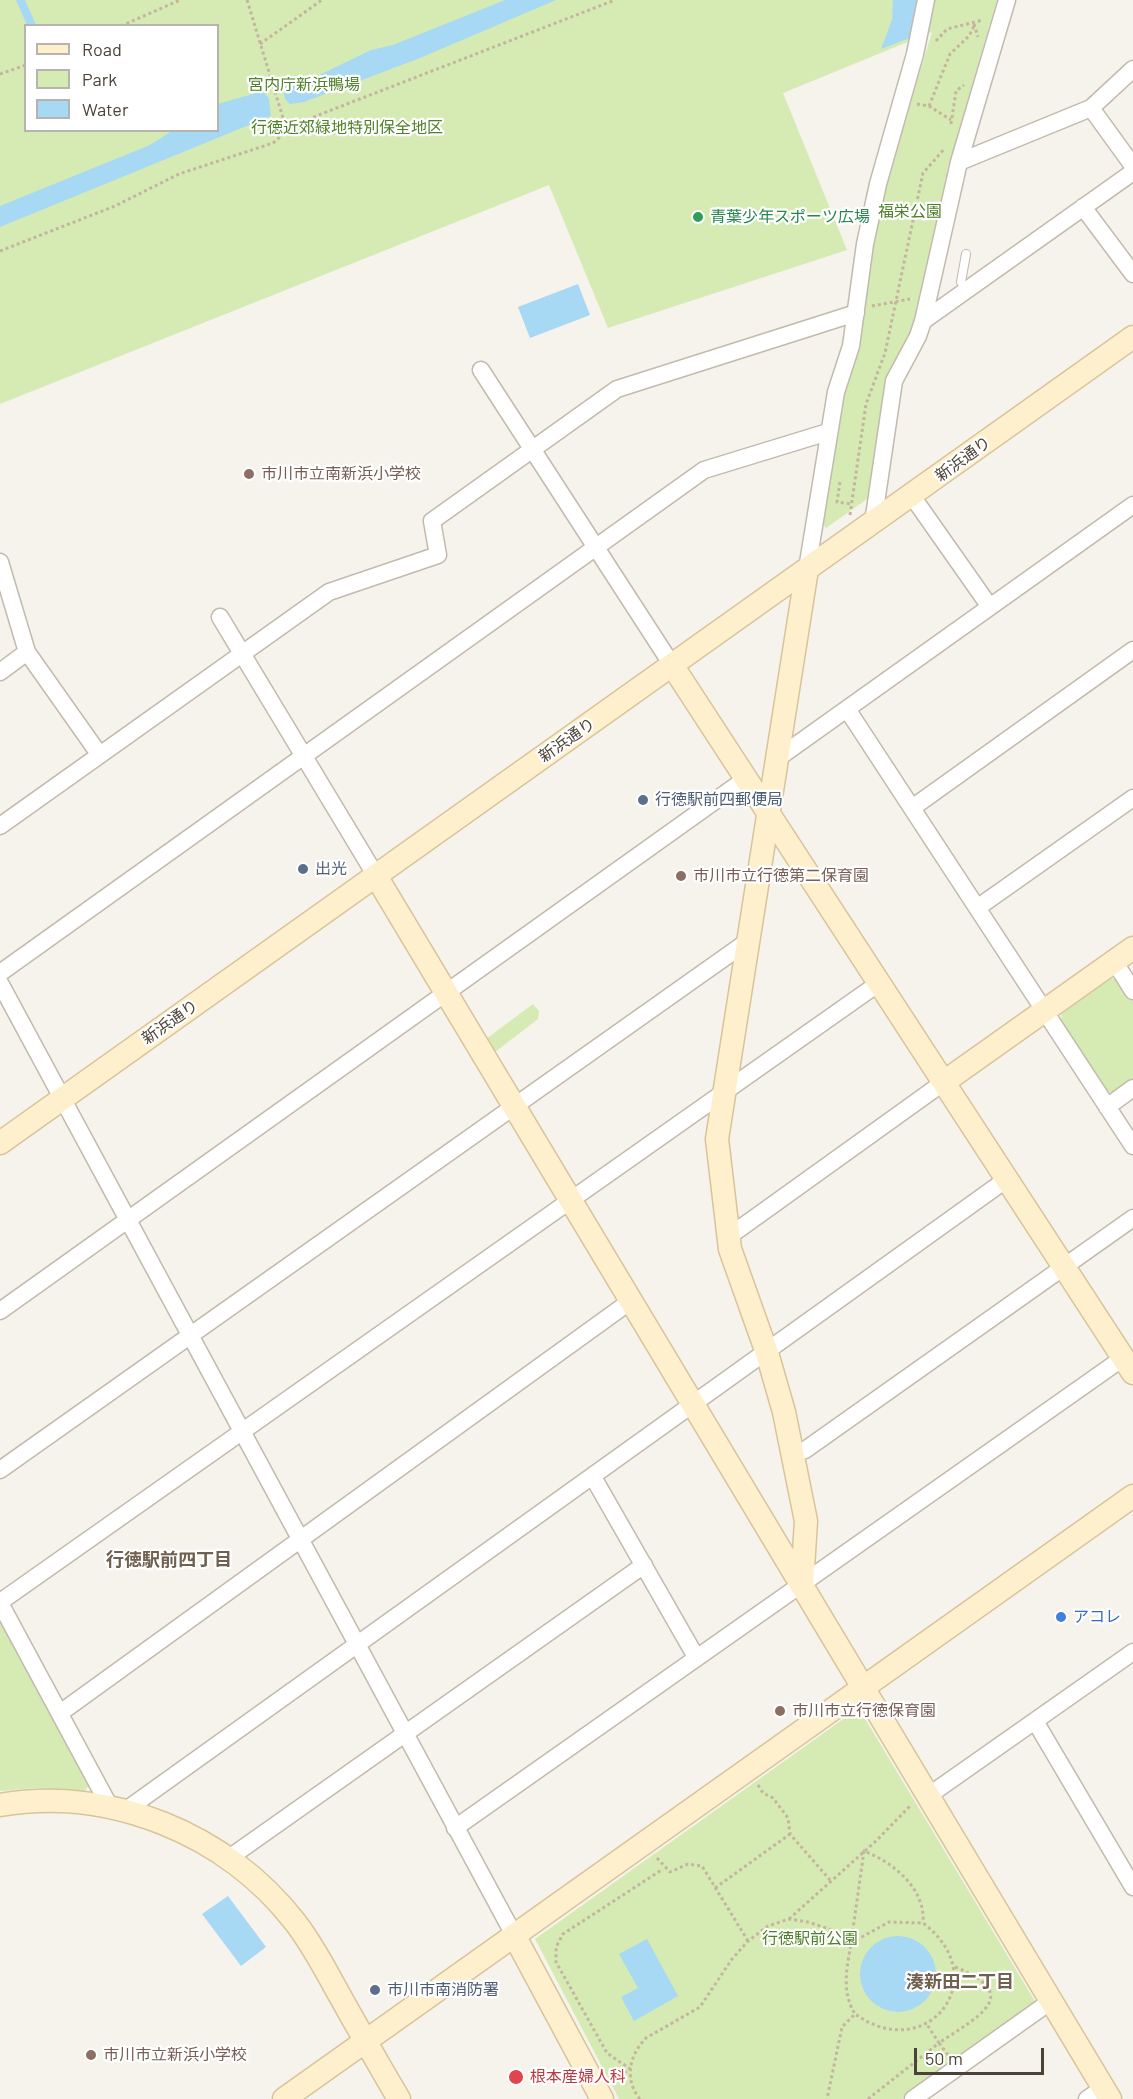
<!DOCTYPE html>
<meta charset="utf-8">
<style>
body{margin:0}
#map{position:relative;width:1133px;height:2099px;overflow:hidden;background:#f6f2ec;font-family:Barlow,sans-serif}
canvas{display:block}
.legend{position:absolute;left:24px;top:24px;width:195px;height:108px;box-sizing:border-box;background:#fff;border:2px solid #b7b4af;margin:0;padding:8px 10px;list-style:none;font-size:18px;color:#4b4338}
.legend li{display:flex;align-items:center;gap:12px;height:30px}
.legend b{width:30px;border:2px solid #b7b4af}
.scale{position:absolute;left:914px;top:2048px;width:130px;height:27px;box-sizing:border-box;border:3px solid #4b4338;border-top:0;padding-left:8px;font-size:18px;line-height:21px;white-space:nowrap;color:#4b4338;-webkit-text-stroke:4px #fff;paint-order:stroke}
</style>
<div id="map">
<canvas width="1133" height="2099"></canvas>
<ul class="legend">
<li><b style="height:8px;background:#fff0cd"></b>Road</li>
<li><b style="height:16px;background:#d5ebb3"></b>Park</li>
<li><b style="height:16px;background:#a7d8f4"></b>Water</li>
</ul>
<div class="scale">50 m</div>
</div>
<script>
const c = document.querySelector('canvas').getContext('2d');
c.lineJoin = 'round';
function fillPath(path, color) {
  c.fillStyle = color;
  c.fill(path, 'evenodd');
}
function stroke(path, color, width, dash) {
  c.strokeStyle = color;
  c.lineWidth = width;
  c.lineCap = dash ? 'butt' : 'round';
  c.setLineDash(dash || []);
  c.stroke(path);
}
function write(font, color, halo, rows, align = 'center') {
  c.font = font + ' Barlow,"Noto Sans JP",sans-serif';
  c.lineWidth = 4.5;
  c.setLineDash([]);
  c.textBaseline = 'middle';
  c.strokeStyle = halo;
  c.fillStyle = color;
  for (const [text, x, y, turn = 0] of rows) {
    c.save();
    c.translate(x, y);
    c.rotate((+turn || 0) * Math.PI / 180);
    c.textAlign = isNaN(turn) ? turn : align;
    if (halo) c.strokeText(text, 0, 0);
    c.fillText(text, 0, 0);
    c.restore();
  }
}
fillPath(new Path2D(`
 M0 0H997L949 164 913 325 887 380 870 497 826 528 822 523 840 403 859 347 868 275 885 186 932 32 783 93 847 250 608 328 549 185 0 404ZM26 26H218V130H26Z
 M1110 978 1119 980 1133 1002V1080L1115 1093 1106 1091 1061 1020 1062 1013Z
 M533 1004 539 1011 538 1019 495 1052 486 1039Z
 M0 1621 90 1785 84 1791 34 1788 0 1791Z
 M849 1715 864 1717 1036 2003 902 2099H619L535 1939Z`), '#d5ebb3');
fillPath(new Path2D(`
 M16 0H25L36 25H27Z
 M505 0H556L420 58 304 102 290 104 285 99 283 88 292 82H305L371 50 393 45Z
 M893 0H917L910 38 881 49 892 20Z
 M263 91 269 99 271 116 0 227V206L150 145 172 131 218 130V104Z
 M578 284 590 315 530 338 518 307Z
 M228 1896 266 1947 241 1966 202 1914Z
 M860 1974a38 38 0 1 1 76 0a38 38 0 1 1-76 0Z
 M647 1939 678 1996 634 2021 621 1997 638 1988 619 1954Z`), '#a7d8f4');
const lane = new Path2D(`
 M966 290 961 282 966 254`);
const street = new Path2D(`
 M1091 108 1133 166
 M959 162 1091 108 1133 69
 M1083 207 1133 274
 M923 321 1133 172
 M481 370 672 665
 M912 496 990 607
 M873 523 894 381 918 336 923 321 959 162 1007 0
 M0 562 27 652 99 754
 M807 569 836 392 851 346 865 244 878 184 915 54 926 0
 M220 617 376 876
 M0 672 27 652
 M847 709 1133 1146
 M778 758 1133 505
 M912 808 1133 650
 M0 826 329 592 438 555 432 521 617 389 856 313
 M977 908 1133 798
 M1114 961 1133 991
 M0 973 704 470 828 432
 M0 983 514 1935
 M1107 1107 1133 1088
 M728 1237 944 1082
 M0 1311 747 778
 M793 1454 805 1450 1133 1218
 M0 1470 748 941
 M593 1477 696 1657
 M0 1602 879 983
 M0 1603 110 1807
 M60 1713 632 1300
 M1035 1721 1133 1887
 M928 1796 1133 1652
 M126 1810 1007 1179
 M455 1828 1123 1358
 M229 1858 644 1565
 M913 2099 1051 2001
 M1087 2099 1103 2088`);
const secondary = new Path2D(`
 M672 665 1133 1373
 M376 876 1110 2099
 M944 1082 1133 948
 M0 1143 1133 337
 M802 1584 806 1521 784 1412 767 1353 730 1249 717 1139 807 569
 M0 1805C110 1786 227 1834 295 1922 313 1945 326 1971 340 1996 359 2030 379 2065 399 2099
 M514 1935 602 2099
 M284 2099 1133 1496`);
stroke(lane, '#c3baad', 10);
stroke(street, '#c3baad', 19);
stroke(secondary, '#d8c49a', 25);
stroke(new Path2D(`
 M247 0 287 131
 M974 24 978 37
 M121 26 180 0
 M936 41 947 29 983 20
 M260 44 322 0
 M0 74 26 65
 M917 104 929 106 951 120
 M929 106 950 54 969 36 974 26
 M951 124 956 91 964 85
 M0 251 115 206 179 174 273 143 287 131 316 116 615 0
 M872 306 910 299
 M840 482 837 502 852 504
 M850 515 866 404 885 353 923 173 945 148
 M758 1785 763 1793 773 1798 788 1818 790 1834 830 1880
 M657 1858 670 1872 688 1864 702 1866 748 1941
 M715 1888 790 1834
 M789 1919 876 1841 911 1805
 M851 1943 889 1922 923 1923C996 1978 927 2066 855 2014
 M851 1943 864 1851C893 1862 926 1889 923 1923
 M948 2055 939 2043C977 2017 1025 1995 955 1967
 M614 2079 630 2069 607 2053 556 1962V1947L563 1934 663 1869
 M640 2099C624 2080 629 2055 646 2038L700 2007 732 1959 748 1941 768 1926 789 1919 808 1922 844 1934 851 1943C847 1968 841 1991 855 2014L842 2027 827 2099
 M868 2099 939 2043 926 2023`), '#c5b59e', 3, [3, 3]);
stroke(lane, '#fff', 8);
stroke(street, '#fff', 16);
stroke(secondary, '#fff0cd', 22);
for (const [x, y, r, color] of [
 [698,217,6,"#2e9e5b"],
 [249,474,6,"#8d6e63"],
 [643,800,6,"#5c6f8a"],
 [303,869,6,"#5c6f8a"],
 [681,876,6,"#8d6e63"],
 [1061,1617,6,"#3f7fe0"],
 [780,1711,6,"#8d6e63"],
 [375,1990,6,"#5c6f8a"],
 [91,2055,6,"#8d6e63"],
 [516,2077,8,"#e0444e"]
]) {
  const dot = new Path2D();
  dot.arc(x, y, r, 0, 2 * Math.PI);
  c.fillStyle = color;
  c.fill(dot);
  stroke(dot, '#fff', 2);
}
write('16px', '#4e8127', '#fff', [
 ["宮内庁新浜鴨場",304,85],
 ["行徳近郊緑地特別保全地区",347,128],
 ["福栄公園",910,212],
 ["行徳駅前公園",810,1939]
]);
write('16px', '#27864d', '#fff', [
 ["青葉少年スポーツ広場",710,217]
], 'left');
write('16px', '#4b4338', '#fff', [
 ["新浜通り",963,459,-36],
 ["新浜通り",567,740,-35],
 ["新浜通り",170,1022,-35]
]);
write('16px', '#785e54', '#fff', [
 ["市川市立南新浜小学校",261,474],
 ["市川市立行徳第二保育園",693,876],
 ["市川市立行徳保育園",792,1711],
 ["市川市立新浜小学校",103,2055]
], 'left');
write('16px', '#4e5e75', '#fff', [
 ["行徳駅前四郵便局",655,800],
 ["出光",315,869],
 ["市川市南消防署",387,1990]
], 'left');
write('16px', '#366cbe', '#fff', [
 ["アコレ",1073,1617]
], 'left');
write('16px', '#be3a42', '#fff', [
 ["根本産婦人科",530,2077]
], 'left');
write('bold 18px', '#6f604f', '#fff', [
 ["行徳駅前四丁目",169,1560],
 ["湊新田二丁目",960,1982]
]);
</script>
